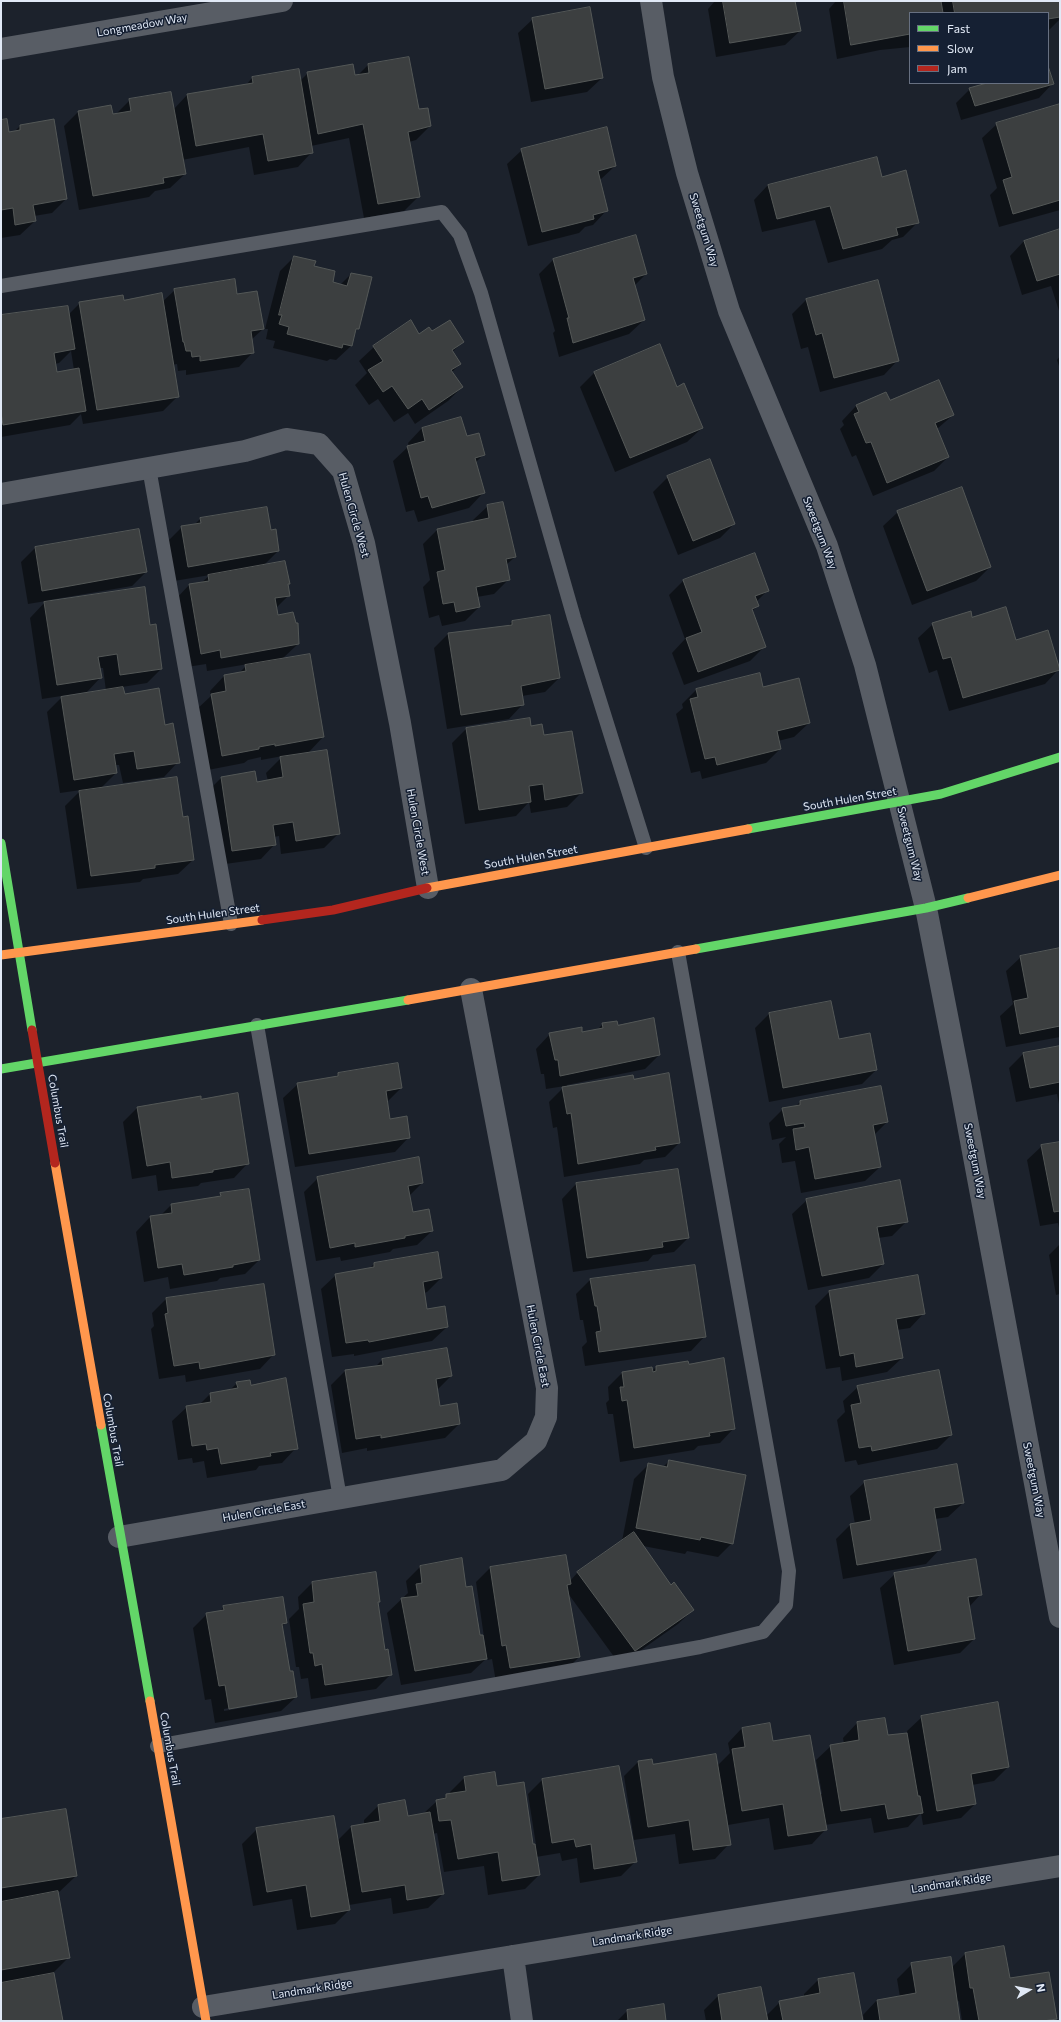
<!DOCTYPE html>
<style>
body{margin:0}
#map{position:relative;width:1061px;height:2022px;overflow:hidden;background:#1c222c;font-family:Commissioner,sans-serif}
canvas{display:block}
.frame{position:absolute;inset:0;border:2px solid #e1e9f6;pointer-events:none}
.legend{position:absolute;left:909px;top:12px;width:140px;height:72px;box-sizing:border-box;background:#152033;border:1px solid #677081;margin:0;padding:5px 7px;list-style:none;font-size:12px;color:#e1e9f6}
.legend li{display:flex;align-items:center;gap:8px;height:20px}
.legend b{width:20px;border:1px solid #677081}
.north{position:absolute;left:1009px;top:1970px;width:40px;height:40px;-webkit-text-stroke:3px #152033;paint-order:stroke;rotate:80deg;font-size:11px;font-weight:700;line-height:16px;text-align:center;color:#e1e9f6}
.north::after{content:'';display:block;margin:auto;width:14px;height:18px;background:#e1e9f6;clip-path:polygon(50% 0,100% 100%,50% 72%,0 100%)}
</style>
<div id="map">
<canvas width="1061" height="2022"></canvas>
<div class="frame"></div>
<ul class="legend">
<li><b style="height:5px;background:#63d668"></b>Fast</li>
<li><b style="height:5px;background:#ff974d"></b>Slow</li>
<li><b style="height:5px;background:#b3261e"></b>Jam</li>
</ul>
<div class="north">N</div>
</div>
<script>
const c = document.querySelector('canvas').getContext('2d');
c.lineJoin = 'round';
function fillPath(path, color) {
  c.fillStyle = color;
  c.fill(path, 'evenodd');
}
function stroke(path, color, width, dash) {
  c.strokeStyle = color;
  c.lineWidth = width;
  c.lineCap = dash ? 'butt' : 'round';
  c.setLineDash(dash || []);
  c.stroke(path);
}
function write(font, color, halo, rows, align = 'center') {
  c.font = font + ' Commissioner,sans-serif';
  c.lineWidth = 3;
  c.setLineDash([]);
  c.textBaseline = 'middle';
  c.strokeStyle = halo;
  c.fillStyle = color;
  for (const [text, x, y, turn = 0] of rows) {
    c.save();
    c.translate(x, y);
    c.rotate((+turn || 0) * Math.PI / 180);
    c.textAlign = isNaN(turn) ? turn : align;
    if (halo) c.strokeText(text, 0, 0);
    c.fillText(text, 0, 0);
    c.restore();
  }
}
fillPath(new Path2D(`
 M715 1H794L800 31 785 45 716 57 708 9Z
 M836 1H1060V19L1048 31V13H910V47L880 50 837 59 829 9Z
 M533 19 602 78 587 92 531 102 518 33Z
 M368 65 418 110 430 126 416 140 409 142 419 196 404 211 364 218 349 138 311 146 312 152 298 167 254 175 249 147 182 160 185 174 170 188 155 191 149 197 79 210 64 126 78 112 115 115 130 100 173 110 187 95 246 85 252 78 300 81 308 73 354 76H357Z
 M1048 67 1053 83 1039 98 961 120 956 103 970 89 991 83H1048Z
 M1060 105V210L999 227 990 195 997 188 982 138 997 124Z
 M1 121 8 133 14 132 20 126 66 199 52 213 34 216 35 221 20 235 1 238Z
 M522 150 615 166 600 180 607 210 593 225 585 227 579 233 528 246 507 164Z
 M881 178 918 222 903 237 892 240 882 249 828 263 815 220 762 232 754 200 768 185Z
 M1060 230V314L1051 286 1022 295 1010 256 1024 241Z
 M636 237 646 274 634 286 644 320 629 334 559 357 553 333 555 331 539 274 553 260Z
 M294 257 331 283 340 285 351 274 358 329 354 332 351 346 336 360 330 359 327 361 273 348 275 341 266 339 268 329H265L280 271Z
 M877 281 898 360 884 375 820 392 808 347 801 349 792 314 806 300Z
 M175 290 236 295 263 329 251 340 253 352 239 367 186 375V370L178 371 177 364 172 365 178 396 163 411 83 424 81 414 70 425 1 437V316L68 315 80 303 123 301 162 302ZM71 351 74 370 56 373 55 364 59 363Z
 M410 322 419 335 431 333 463 342 452 352 460 364 452 372 462 387 448 401 415 424 408 413 394 422 378 399 369 405 355 385 367 373 359 361 374 347Z
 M1060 356V369L1057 360Z
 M594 373 702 428 687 442 615 472 580 387Z
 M886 394 889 402 953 415 937 429 948 457 934 471 873 496 856 455 852 457 840 429 844 425 842 421 856 406Z
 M422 428 466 437 484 454 475 463 483 493 469 508 418 522 414 510 406 512 393 461 409 446 408 443Z
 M668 477 734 524 720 538 678 555 653 492Z
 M488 506 515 557 506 565 509 579 494 594 477 597 479 607 465 621 442 626 439 615 429 618 423 587 430 580 423 544 437 530 474 523 473 520Z
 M898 512 990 567 976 581 912 605 883 526Z
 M200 519 270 531 278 551 263 566 289 584 288 585 289 595 276 608 278 616 298 644 281 660 309 655 323 737 309 752 286 756 338 834 324 848 281 854 279 836 274 837 275 844 261 859 218 865 207 792 221 778 256 783 268 781 266 773 283 756 261 760V757L248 760 244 763 208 770 197 709 211 696 210 691 224 676 238 674 248 664 207 671 206 664 187 667 175 600 189 585 201 583 210 575 174 581 167 542 182 527 194 525Z
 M139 530 146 572 132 586 50 600 51 602 150 626 161 669 147 683 122 687 124 695 164 726 178 762 164 777 123 783 119 765H115L116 773 100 789 182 818 193 860 178 874 143 879 140 882 77 889 65 806 81 790 60 793 47 712 61 698 106 691 103 668H99L101 677 87 692 42 699 30 618 46 601 28 604 21 562 35 548Z
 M683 581 767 591 756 602 758 606 752 611 765 646 750 661 684 685 672 653 685 639 669 595Z
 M972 618 1015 641 1059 669 1045 684 949 711 937 670 929 673 918 638 933 624Z
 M512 622 559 678 545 692 522 696 523 704 509 719 447 729 434 648 448 634 508 626Z
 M760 674 763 688 809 723 794 737 778 741 780 749 766 763 702 779 700 771 691 773 676 714 683 708 682 704 696 690Z
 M530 727 544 737 581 793 567 807 531 813 529 802 516 816 465 824 452 743 466 729Z
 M1060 949V1037L1006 1047 1000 1016 1013 1004 1006 971 1021 957Z
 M769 1014 838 1040 869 1034 876 1070 862 1084 769 1102 755 1028Z
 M603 1024 617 1026 659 1055 645 1069 567 1085V1087L633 1080 679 1143 665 1157 644 1160 640 1164 564 1177 557 1127 553 1128 549 1102 565 1086 546 1089 544 1074H541L536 1049 550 1034 582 1033 597 1030Z
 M1060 1047V1109L1057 1094 1016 1102 1009 1068 1023 1054Z
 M338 1074 401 1088 387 1102 389 1120 409 1137 395 1152 295 1167 283 1098 298 1084 334 1078Z
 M201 1100 248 1163 234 1178 201 1183 198 1186 158 1191 156 1175 132 1179 123 1122 137 1108Z
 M800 1102 887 1122 874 1135 880 1167 865 1181 801 1193 795 1161 782 1163 779 1144 786 1137 772 1140 769 1123 783 1109 795 1107Z
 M1060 1143V1232L1058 1223 1040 1226 1027 1160 1042 1146Z
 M318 1178 422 1183 409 1196 412 1213 432 1231 417 1245 393 1249 390 1252 341 1261 340 1257 316 1261 304 1192Z
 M576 1184 688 1238 674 1252 653 1255 648 1261 573 1272 562 1199Z
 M221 1194 259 1260 245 1274 220 1278 217 1281 170 1289 168 1277 144 1282 136 1232 150 1217 160 1216 171 1205 218 1197Z
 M807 1200 907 1221 892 1236 878 1238 883 1264 869 1278 808 1290 792 1214Z
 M1060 1244V1294L1056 1295 1049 1255Z
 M374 1264 441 1278 427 1292 424 1293 427 1310 447 1327 432 1341 354 1356V1354L332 1357 321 1289 336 1275 369 1269Z
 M658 1270 705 1336 691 1351 585 1366 582 1347 587 1342 583 1320H580L576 1294 591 1279Z
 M829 1292 924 1313 910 1328 897 1330 902 1358 887 1372 842 1381 840 1367 826 1369 815 1306Z
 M166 1299 274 1354 260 1369 186 1382 185 1375 159 1379 151 1329 154 1326 152 1313Z
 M446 1349 451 1376 437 1390 440 1407 459 1424 445 1438 367 1451V1448L342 1453 331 1385 345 1371 375 1367 382 1360Z
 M656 1367 734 1428 720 1443 698 1446 694 1450 620 1462 613 1414H608L606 1403 609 1400 608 1387 622 1373 651 1368 652 1371Z
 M237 1383 250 1386 296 1448 282 1463 259 1466 256 1470 207 1478 204 1461 193 1463 192 1458 178 1460 172 1421 187 1407 199 1405 210 1394 229 1391Z
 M858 1387 951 1435 937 1449 858 1465 856 1460 845 1462 837 1420 845 1412 843 1401Z
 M669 1461 732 1543 718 1557 687 1551 685 1554 643 1546 671 1586 693 1610 678 1624 620 1665 567 1592 579 1657 565 1671 496 1682 492 1659 488 1660 487 1658 471 1673 401 1685 387 1613 408 1593 406 1581 420 1567 465 1588 479 1637 484 1651H486L476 1582 490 1568 566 1556 570 1581 578 1572 622 1541 634 1479 649 1464 663 1467Z
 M865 1482 963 1503 948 1517 935 1519 940 1549 926 1564 843 1579 836 1539 850 1525 855 1524 850 1496Z
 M375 1573 379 1601 377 1604 384 1651 390 1675 376 1689 311 1699 308 1678 301 1679 299 1667H296L289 1619 299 1609 298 1597 312 1583Z
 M895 1574 981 1594 969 1607 974 1639 960 1653 894 1665 880 1588Z
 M224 1607 286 1622 282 1627 289 1673 296 1697 281 1711 215 1723 211 1699 205 1700 193 1628 207 1614 219 1612ZM281 1699V1701L224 1711V1709Z
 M922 1717 1008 1767 994 1781 972 1785 975 1804 961 1818 923 1825 921 1813 908 1827 874 1833 871 1818 825 1825 826 1829 812 1844 774 1850 769 1818 728 1825 727 1814 725 1815 729 1844 715 1859 679 1864 675 1834 634 1840 624 1776 638 1762 652 1765 717 1766 730 1753 728 1743 742 1728 773 1742 820 1794H822L816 1760 831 1746 844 1744 843 1738 857 1723 888 1737 908 1734 907 1731Z
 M465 1777 496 1788 532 1845H536L528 1794 542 1780 636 1861 621 1876 580 1883 577 1858 562 1861 560 1853 536 1857 539 1875 525 1889 488 1895 484 1866 444 1872 437 1833 433 1834 443 1894 428 1908 393 1914 391 1898 349 1905V1910L335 1924 297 1930 292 1899 253 1906 242 1844 257 1829 338 1840 351 1827 364 1825V1820L378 1806 405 1802 407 1817 423 1814 437 1801 451 1794 450 1792Z
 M1 1820 76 1876 57 1894 69 1957 53 1973 62 2021H1Z
 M965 1954 1009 1979 1055 2018 1053 2021H962L959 2001 957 2002 960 2021H864L863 2015 877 2000 900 1997 897 1979 912 1964 951 1968Z
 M818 1980 862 2021H706L704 2010 718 1996 766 2016 780 2002 804 1997V1994Z
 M663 2006 665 2021H617L627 2011Z`), '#0007');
const building = new Path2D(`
 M723 1H795L801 31 730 43Z
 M844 1H941L943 13H910V34L851 45Z
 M953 1H1060V17L1048 19V13H955Z
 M590 7 603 78 545 89 532 18Z
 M409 57 419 109 428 108 431 126 408 132 420 197 378 204 363 124 318 134 307 72 353 64 355 75 369 73 368 64Z
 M1048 66 1054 84 975 106 969 88 987 83H1048Z
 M299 69 313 153 268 161 263 134 196 146 187 94 253 83 252 77Z
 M171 92 186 174 163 178 164 183 93 196 78 111 111 105 113 114 131 111 129 99Z
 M1060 104V200L1013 214 1003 180 1012 177 996 123Z
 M7 119 9 132 20 130V125L54 119 67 199 33 205 36 221 15 225 13 208 1 210V120Z
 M607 127 616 166 598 171 608 211 593 215 594 219 542 232 521 149Z
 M877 157 882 177 906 170 919 223 896 228 898 235 843 249 830 206 777 219 768 185Z
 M1060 229V274L1037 281 1024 241Z
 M636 235 647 274 633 278 645 320 573 343 567 318H569L553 259Z
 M294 256 316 261 314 266 335 271 333 282 347 286 351 273 372 277 359 329H356L352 346 343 344 342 348 287 334 289 327 279 324 282 315H279Z
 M235 279 237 294 257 291 264 329 251 331 254 353 200 361V356L192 357 191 351H186L184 342H183L174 289Z
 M878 280 899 361 834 378 822 333 816 335 806 299Z
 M162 293 179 397 97 410 79 302 123 295 124 300Z
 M68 306 75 349 54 353 57 372 79 368 86 411 3 425 1 413V315Z
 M411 320 419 334 429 327 432 331 450 320 464 342 452 350 461 364 451 370 463 387 429 410 422 399 408 409 392 386 383 392 368 370 383 361 373 346Z
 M660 344 677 387 684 383 703 428 630 458 594 372Z
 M939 380 954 415 935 423 949 457 887 483 871 442 866 443 854 414 859 412 856 405 886 392 890 400Z
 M461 417 467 436 479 433 485 455 475 458 485 493 432 508 428 496 421 498 407 446 425 441 422 428Z
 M710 459 735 524 693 541 667 476Z
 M962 487 991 567 927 591 897 511Z
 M503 502 516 557 506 559 510 580 476 587 480 607 456 612 454 602 443 604 437 572 445 570 437 529 489 518 487 505Z
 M267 507 271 530 276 529 279 551 188 567 181 526 201 523 200 518Z
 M139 529 147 572 42 591 35 547Z
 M755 553 769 591 755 596 759 606 752 609 766 647 698 672 686 638 702 632 683 580Z
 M285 561 290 584H288L290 596 275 598 278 615 293 612 296 623H298L299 644 221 658 220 650 201 654 189 584 209 581 208 575Z
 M145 587 150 625 156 624 162 669 120 675 117 654 98 657 102 678 57 685 44 602Z
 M1006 607 1016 640 1048 630 1060 670 963 698 951 657 943 659 932 623 971 611 972 617Z
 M550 615 560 678 521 686 524 705 461 715 448 633 512 625V621Z
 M310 654 324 737 275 746V744L259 747V749L222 756 211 694 226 691 224 675 246 671 245 665Z
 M760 673 763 687 799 678 810 723 777 731 781 749 717 765 715 757 705 759 690 699 698 697 696 689Z
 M123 687 125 694 159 688 165 725 173 723 180 763 137 769 134 751 114 754 117 773 74 780 61 697Z
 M530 718 531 726 542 724 544 735 572 731 583 793 545 800 543 784 529 786 531 802 479 810 466 728Z
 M327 750 340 834 296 841 293 822 273 825 276 845 232 851 221 777 255 771 257 782 283 777 280 757Z
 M177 777 183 817 188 816 194 860 155 865V868L91 876 79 791Z
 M1060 948V1026L1020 1034 1014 1001 1028 998 1020 956Z
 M831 1001 839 1039 870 1033 877 1070 783 1088 769 1013Z
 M654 1018 660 1055 560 1076 558 1060H555L549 1033 582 1027V1032L603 1028 602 1023 617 1021 618 1025Z
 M1060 1046V1082L1030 1088 1023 1053Z
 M398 1063 402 1088 386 1091 390 1119 407 1116 410 1138 309 1154 297 1083 338 1076V1073Z
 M669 1073 680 1143 655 1147 656 1150 578 1164 571 1113 567 1114 562 1087 633 1075 634 1079Z
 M881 1086 888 1122 873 1125 881 1167 815 1179 809 1147 796 1150 793 1129 805 1127 804 1123 786 1126 782 1108 800 1105V1101Z
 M238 1093 249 1164 213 1170V1172L172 1178 170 1162 147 1166 137 1107 201 1096V1099Z
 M1060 1142V1211L1054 1212 1041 1145Z
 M419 1157 423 1183 408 1186 413 1212 429 1209 433 1231 405 1236V1238L355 1247V1243L330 1248 317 1177Z
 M678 1169 689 1238 662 1242 663 1247 587 1258 576 1183Z
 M900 1180 908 1222 877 1227 884 1264 822 1276 806 1199Z
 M249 1189 260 1260 233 1265V1267L184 1275 182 1264 158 1268 150 1216 172 1213 171 1204 221 1196 220 1193Z
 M438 1252 442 1278 423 1282 427 1309 445 1306 448 1327 369 1342 368 1340 346 1343 335 1274 374 1267V1263Z
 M695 1265 706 1337 599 1352 596 1332 601 1331 597 1306H595L590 1279Z
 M918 1275 925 1314 896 1319 903 1358 856 1367 854 1353 840 1356 829 1291Z
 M264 1284 275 1355 200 1369 199 1362 174 1366 165 1314 168 1313 166 1298Z
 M447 1348 452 1376 436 1379 440 1406 457 1403 460 1424 381 1438V1435L356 1439 345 1370 383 1365 382 1359Z
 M724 1358 735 1429 709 1433 710 1436 634 1448 627 1400 622 1401 620 1387H624L622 1372 652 1367 653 1372 656 1371V1366L688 1361 689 1364Z
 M939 1370 952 1435 872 1451 871 1446 859 1448 851 1405 861 1403 857 1386Z
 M286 1378 298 1449 270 1453 271 1456 221 1464 218 1448 207 1450 206 1444 192 1446 186 1406 211 1402 210 1393 238 1388 236 1382 250 1380 251 1385Z
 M669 1460 746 1475 733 1544 701 1537 700 1540 636 1528 648 1463 667 1467Z
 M957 1464 964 1503 934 1508 941 1550 857 1565 850 1524 871 1520 864 1481Z
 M634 1532 671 1585 674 1582 694 1610 635 1651 577 1572Z
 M566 1555 571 1584 567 1585 580 1657 510 1668 506 1645 502 1646 490 1567Z
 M462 1558 466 1587 472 1586 480 1635H483L487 1659 415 1671 401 1598 418 1596 416 1584 422 1583 420 1566Z
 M976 1559 982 1595 968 1597 975 1639 908 1651 894 1573Z
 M376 1572 380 1602H378L385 1650 388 1649 392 1675 325 1685 322 1664 315 1666 313 1653H310L303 1604 314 1602 312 1582Z
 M283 1597 287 1623 282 1624 290 1671H293L297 1697 229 1709 225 1685 219 1686 206 1613 224 1610 223 1606Z
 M998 1702 1009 1767 971 1774 976 1804 937 1811 921 1716Z
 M885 1718 888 1735 907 1733 918 1796H920L923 1813 888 1819 885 1804 841 1811 830 1745 859 1740 857 1722Z
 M770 1723 773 1741 810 1735 827 1830 788 1836 783 1804 742 1811 732 1749 745 1747 742 1728Z
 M716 1754 731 1845 693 1850 689 1820 648 1827 638 1761 652 1759 653 1764Z
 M619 1766 637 1862 594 1869 591 1844 576 1847 574 1839 552 1843 542 1779Z
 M495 1772 497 1786 524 1782 533 1844H535L540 1875 502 1881 498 1852 458 1859 451 1820 439 1821 436 1800 446 1798V1794L466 1791 464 1777Z
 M405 1800 408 1816 430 1812 444 1894 407 1900 405 1885 362 1892 351 1826 380 1821 378 1805Z
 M66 1809 77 1876 1 1888V1819Z
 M334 1816 350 1910 311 1917 306 1885 267 1892 256 1828Z
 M58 1891 70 1958 1 1970V1902Z
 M1004 1946 1010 1978 1049 1972 1057 2019 1043 2021H979L973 1988H970L965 1953Z
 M951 1957 960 2021H880L877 2000 916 1993 911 1963Z
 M54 1973 63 2021H1V1983Z
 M854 1973 863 2021H783L779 2001 820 1993 818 1979Z
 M761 1987 768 2021H722L718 1995Z
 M664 2004 666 2021H628L627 2010Z`);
fillPath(building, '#3c3f40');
stroke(building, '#545857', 1);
stroke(new Path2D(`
 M1 286 442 212 460 235 481 293 574 618 646 848
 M149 468 231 924
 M257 1025 340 1498
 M157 1746 700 1647 763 1632 786 1605 789 1571 678 952`), '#585d65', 14);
stroke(new Path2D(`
 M651 1 663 77 687 173 729 311 827 546 865 665 926 908 960 1082 1060 1617
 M1 49 282 1
 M1 494 245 451 286 439 319 444 343 471 364 543 400 723 428 888
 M119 1537 502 1470 536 1441 546 1417 547 1388 471 989
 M513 1956 522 2021
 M203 2007 1060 1866`), '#585d65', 22);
stroke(new Path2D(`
 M748 829 941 794 1060 757
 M1 843 32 1030
 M696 949 926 908 968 898
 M1 1069 408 1000
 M101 1425 150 1701`), '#63d668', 9);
stroke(new Path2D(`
 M427 888 748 829
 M968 898 1060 875
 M1 955 262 920
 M408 1000 696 949
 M55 1163 101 1425
 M150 1701 206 2021`), '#ff974d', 9);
stroke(new Path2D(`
 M262 920 333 910 427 888
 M32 1030 55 1163`), '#b3261e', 9);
write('11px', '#e1e9f6', '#152033', [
 ["Longmeadow Way",142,25,-10],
 ["Sweetgum Way",704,230,73],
 ["Hulen Circle West",354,515,74],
 ["Sweetgum Way",820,533,69],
 ["South Hulen Street",850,799,-10],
 ["Hulen Circle West",418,832,80],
 ["Sweetgum Way",910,844,76],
 ["South Hulen Street",531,857,-10],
 ["South Hulen Street",213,914,-8],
 ["Columbus Trail",58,1111,80],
 ["Sweetgum Way",975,1161,79],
 ["Hulen Circle East",538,1346,79],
 ["Columbus Trail",113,1430,80],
 ["Sweetgum Way",1034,1480,79],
 ["Hulen Circle East",264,1511,-10],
 ["Columbus Trail",170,1749,80],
 ["Landmark Ridge",951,1883,-9],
 ["Landmark Ridge",632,1936,-9],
 ["Landmark Ridge",312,1989,-9]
]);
</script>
